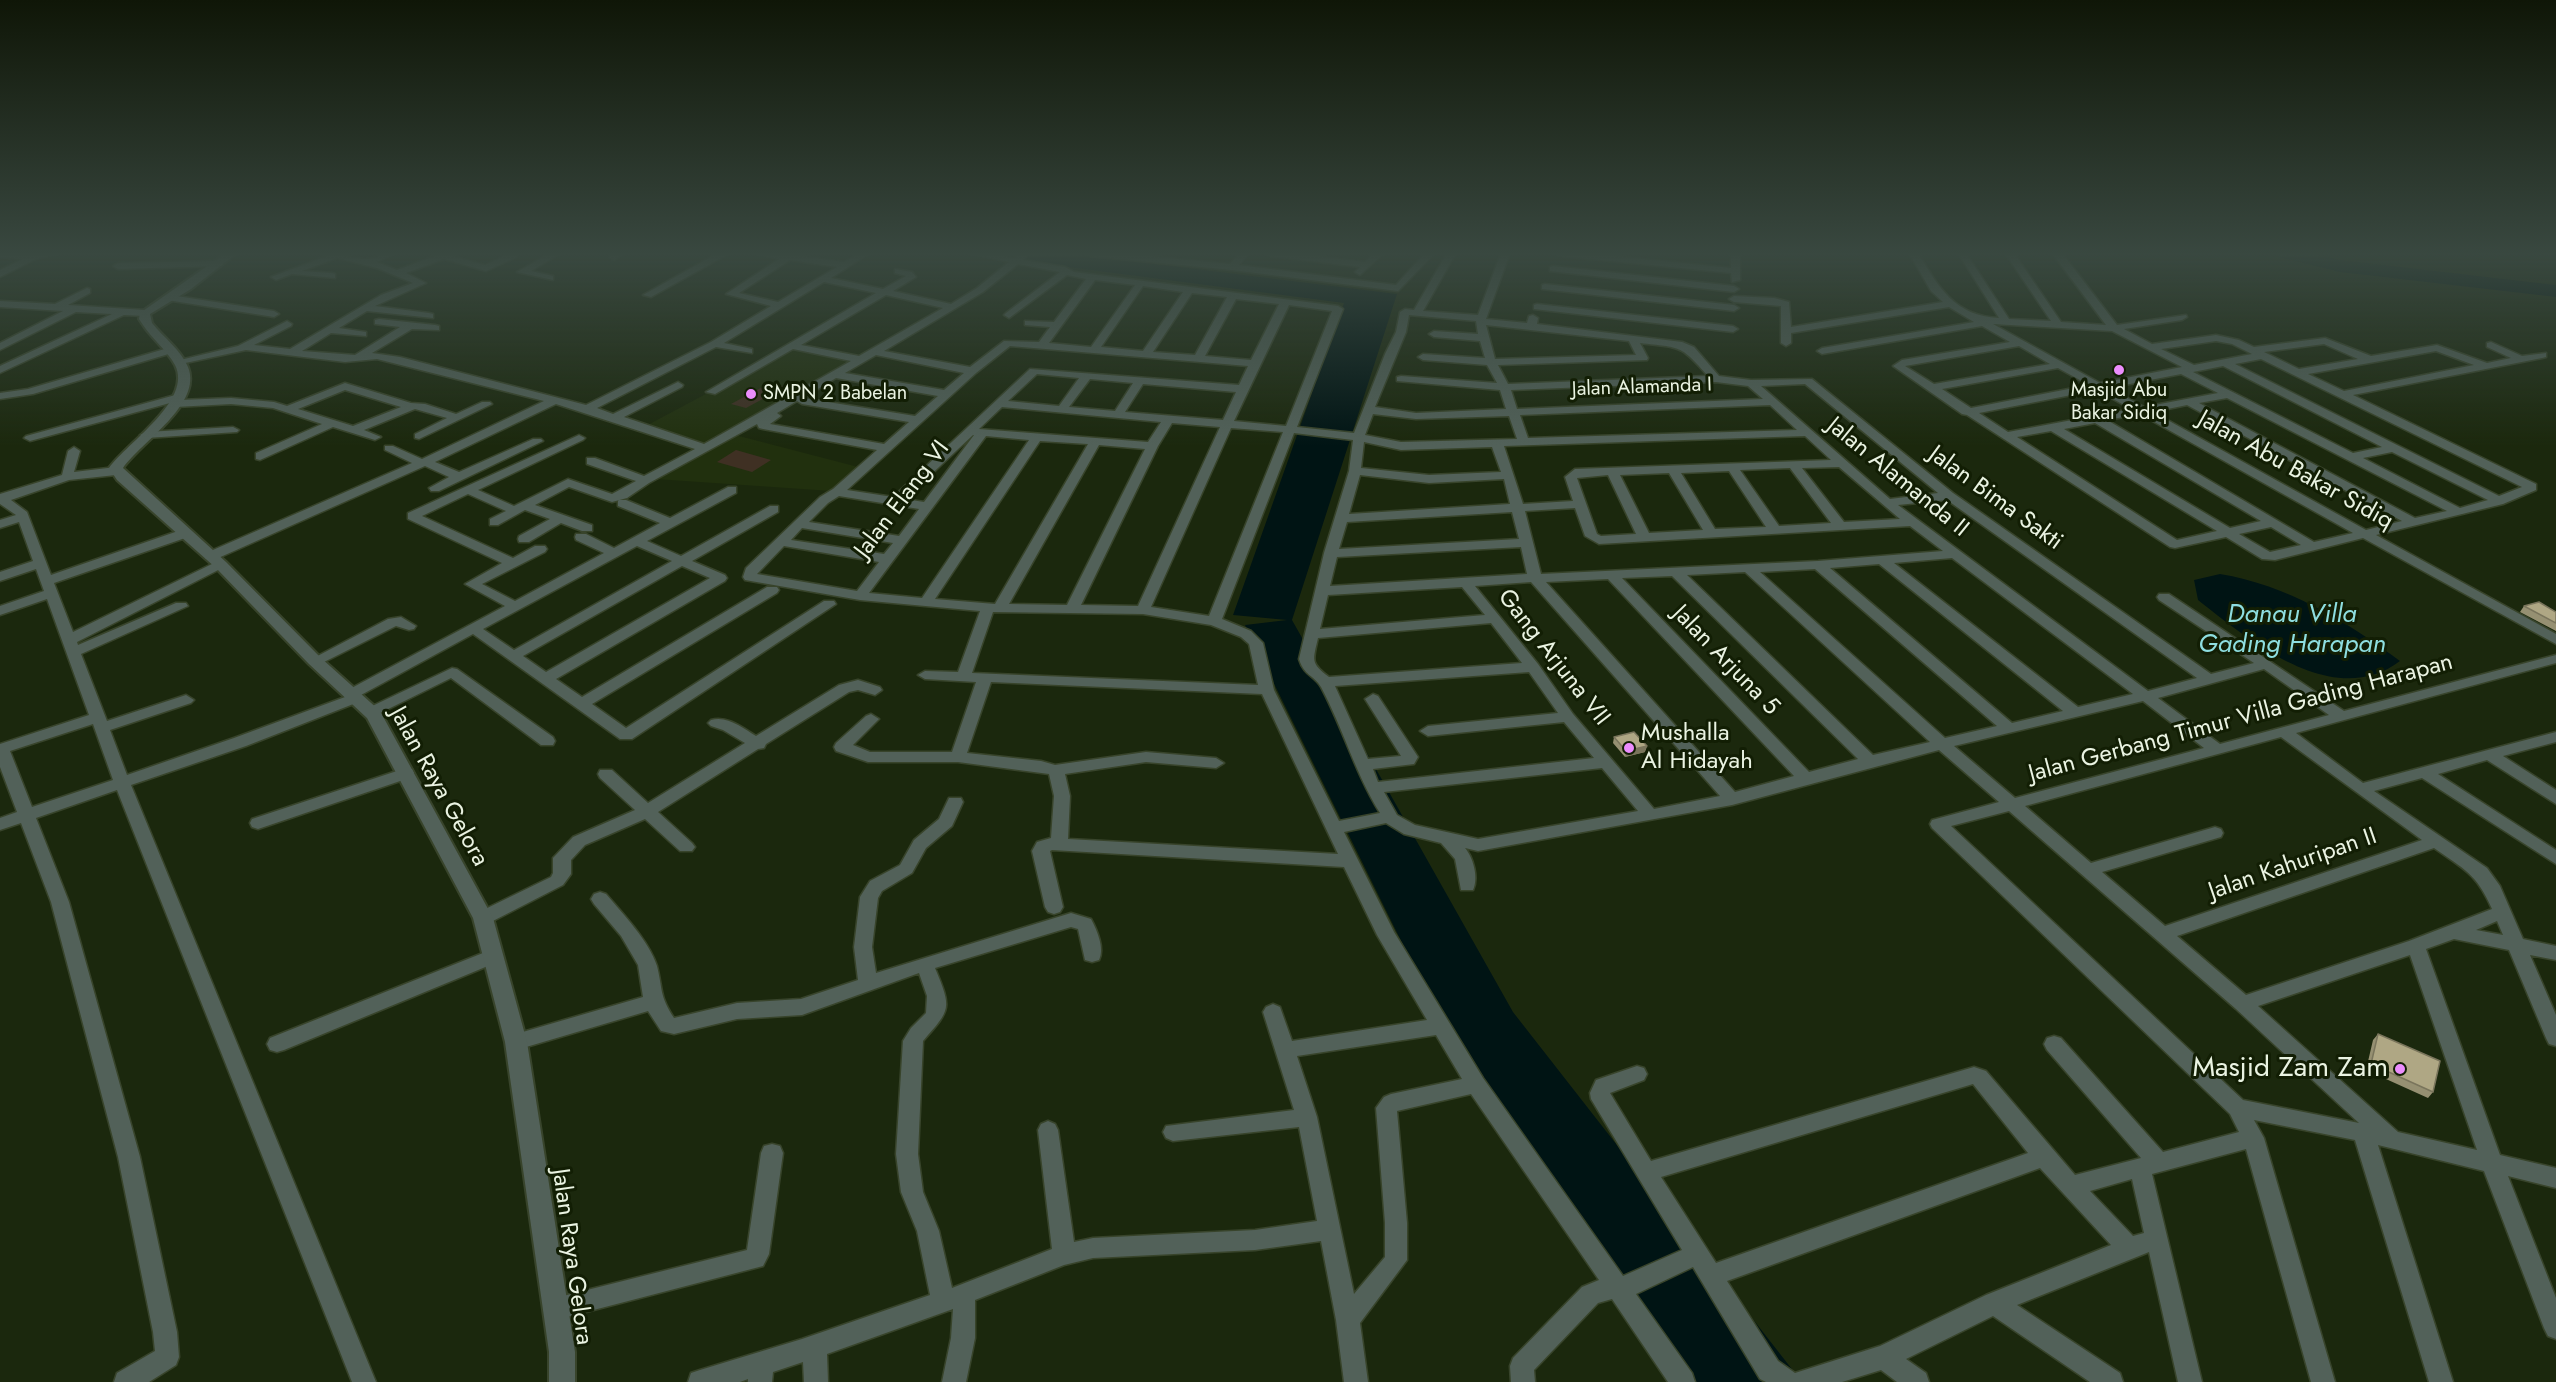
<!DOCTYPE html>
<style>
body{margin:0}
canvas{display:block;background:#1b280d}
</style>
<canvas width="2556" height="1382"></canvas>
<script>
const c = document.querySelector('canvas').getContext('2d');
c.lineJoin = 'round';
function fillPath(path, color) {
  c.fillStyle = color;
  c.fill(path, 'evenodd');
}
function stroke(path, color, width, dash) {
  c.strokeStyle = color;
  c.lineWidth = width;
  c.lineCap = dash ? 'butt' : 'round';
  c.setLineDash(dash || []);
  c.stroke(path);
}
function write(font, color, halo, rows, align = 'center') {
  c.font = font + ' Jost,sans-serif';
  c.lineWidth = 6;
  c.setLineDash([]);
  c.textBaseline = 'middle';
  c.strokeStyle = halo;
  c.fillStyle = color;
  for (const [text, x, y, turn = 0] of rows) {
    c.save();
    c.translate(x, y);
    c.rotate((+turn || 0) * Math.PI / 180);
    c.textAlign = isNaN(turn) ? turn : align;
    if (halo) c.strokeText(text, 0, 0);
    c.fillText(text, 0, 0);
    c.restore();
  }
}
fillPath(new Path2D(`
 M796 346 855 362 706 446 644 427Z
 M735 435 858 467 832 491 656 479Z`), '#21300e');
fillPath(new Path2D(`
 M770 383 785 387 746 408 731 404Z
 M736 450 771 460 752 472 717 462Z`), '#3f3023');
fillPath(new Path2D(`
 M961 253H1066L1397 294 1292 620 1513 1012 1802 1382H1672L1453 1046 1245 625 1287 620 1233 615 1344 303Z
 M2220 574C2287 585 2346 621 2400 661 2334 711 2250 641 2198 600L2194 580Z`), '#001414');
fillPath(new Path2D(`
 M2276 253H2308L2340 260 2556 285V297L2340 272 2279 257Z`), '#001414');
const minor = new Path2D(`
 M0 253H61L36 259 0 277V270L23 259 0 257Z
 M322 253C337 253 349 258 364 259 373 260 385 253 396 253L377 262 397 270 443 253H455L452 256 485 265 511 253H517V257L486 271 444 259 406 273 426 283 375 306 429 313 433 314V318L367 311 339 328 366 332V336L331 333 302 351 355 355 400 327 375 324V320L379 319 435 325 439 326V330L412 329 372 353 400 357 586 405 711 342 771 306 726 294 779 259 754 253H778L844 262 860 253H870L831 278 883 289 906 276 895 273V269L912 272 916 277 893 291 951 304 977 288 1009 262 968 253H986L1014 258 1021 253H1030L1023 260 1065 267 1074 272 1338 306 1343 309 1297 427 1354 433 1385 354 1396 332 1400 312 1405 309 1414 310 1447 253H1456L1423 311 1478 315 1501 253H1510L1486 319 1527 323 1529 316 1533 315 1538 318 1537 324 1682 342 1694 347 1719 376 1751 380 1812 379 1953 493 2211 674 2254 663 2159 600 2157 597 2159 594H2169L2344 711 2556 655V663L2296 733 2363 783 2556 732V742L2503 756 2556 790V804L2487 760 2438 774 2556 850V864L2422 778 2374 791 2487 868 2500 886 2523 939 2556 946V960L2530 955 2556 1015V1046L2549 1044 2546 1038 2509 950 2454 939 2426 949 2500 1155 2556 1168V1188L2508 1176 2556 1298V1339L2548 1336 2544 1328 2484 1171 2378 1145 2453 1382H2429L2355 1140 2254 1120 2264 1138 2335 1382H2311L2246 1149 2152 1174 2202 1382H2178L2149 1252 2017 1305 2120 1373 2123 1382H2090L1993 1316 1906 1359 1926 1373 1929 1382H1897L1881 1370 1842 1382H1766L1760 1379 1693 1267 1636 1294 1692 1373 1695 1382H1668L1612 1299 1598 1303 1534 1370 1535 1382H1511L1510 1366 1513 1358 1582 1287 1599 1280 1471 1094 1397 1111 1407 1223V1260L1360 1323 1368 1382H1344L1336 1320 1321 1241 1255 1250 1093 1258 1064 1265 975 1300V1338L966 1382H942L951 1338 953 1309 827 1354 828 1382H804L803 1362 773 1372 772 1382H748V1379L740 1382H688L691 1373 700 1370 802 1339 930 1295 917 1231 901 1192 896 1154 903 1041 911 1028 926 1013 927 996 919 973 802 1015 737 1019 674 1034 661 1031 648 1011 516 1050 509 1048 506 1042 509 1036 643 997 638 965 621 936 594 904 591 899 594 894 600 892 606 894C623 914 649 941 657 966 663 990 659 995 674 1018L737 1003 801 999 858 980 854 947 860 897 870 881 900 865 914 840 939 819 949 798H961L963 802 952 826 926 848 912 873 882 891 878 898 872 947 876 973 1071 913 1091 919C1097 930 1105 949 1099 960L1092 962 1085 960 1078 929 1071 927 935 968C952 1009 951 1009 923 1041L918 1154 923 1192 939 1231 952 1288 1052 1249 1038 1130 1041 1124 1048 1121 1055 1124 1058 1130 1074 1242 1093 1238 1255 1230 1317 1221 1299 1127 1173 1141 1166 1138 1163 1132 1166 1126 1294 1110 1263 1012 1266 1007 1273 1004 1280 1007 1292 1041 1427 1020 1377 935 1344 867 1052 850 1050 851 1063 907 1060 912 1054 914 1048 912 1045 907 1032 851 1037 842 1051 838 1054 796 1049 774 958 762H868L836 751 834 747 836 743 866 716 871 714 879 719 853 745 870 752H952L976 682 925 679 918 675 925 671 958 672 980 611 860 600 745 580 743 577 746 568 820 497 833 489 877 450 763 429 759 428 757 424 649 483 627 498 612 502 569 487 535 505 592 525V531H582L561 523 529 542H519L518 539 519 536 550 519 525 510 498 525H490V519L506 511 468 494 422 516 513 558 535 546H545L547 549 545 552 482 584 515 601 604 553 576 540 575 537 576 534H586L614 548 660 523 618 506V500H626L670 518 728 487H736V493L647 541 681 556 770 506H778V512L692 561 725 575 727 578 725 581 556 679 582 697 767 587H777L779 590 777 593 592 704 626 728 824 601H834L836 604 632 739H620L473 634 361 695 364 698 361 701 246 746 131 785 376 1382H352L117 790 36 818 69 902 140 1157 177 1332 179 1357 176 1365 149 1382H114L117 1373 155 1351 153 1332 118 1157 51 902 21 823 0 830V818L17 812 0 767V744L89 715 47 599 0 615V606L44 591 36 569 0 581V572L33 561 19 522 0 528V520L16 515 0 504V494L62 475 68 451 74 447 80 451 74 472 116 467 122 471 116 475 69 480 11 500 27 512 51 575 181 530 186 529 192 533 191 536 54 583 73 632 216 562 221 561 228 565 77 642 78 645 176 603H186L188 606 81 654 107 721 186 695 194 700 191 703 110 730 127 775 234 738 345 697 343 694 346 691 505 606 465 584 502 563 408 519V513L579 435 585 438 583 440 478 490 514 506 568 479 612 494 636 481 587 464V458H595L644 476 695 449 556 404 435 462 459 472 533 439H541L543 441 439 491H431L429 488 449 477 425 466 216 559H206L204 556 206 553 412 463 385 450V446H393L422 459 544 401 377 359 345 362 246 350 176 365V361L238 346 287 321 292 324 291 326 254 345 290 349 381 295 413 283 377 268 337 258 302 271 332 273 335 274V278L292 274 276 280 271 277 327 256ZM790 260 837 267 778 302 739 293ZM1018 264 1060 272 1006 313 1004 315 1009 318 1067 275 1086 279 1054 322 1025 321V325L1050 327 1039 342 1004 341 970 367 884 351 983 292ZM1095 280 1135 285 1091 347 1049 343ZM824 282 876 293 706 392 715 394 793 349 851 361 704 444 624 417 682 387 683 385 678 382 613 414 597 408 716 347 752 353V349L724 343ZM1143 286 1183 292 1143 351 1101 347ZM1192 293 1227 297 1195 355 1153 352ZM886 295 943 308 859 356 801 345ZM1236 299 1279 304 1251 360 1205 356ZM1289 305 1332 311 1286 426 1234 421ZM1409 315 1476 321 1478 334 1434 331 1429 334 1434 337 1480 341 1485 358 1423 354 1418 357 1423 360 1487 365 1497 383 1401 376 1397 377V381L1500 390 1506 409 1416 413 1375 407 1406 332ZM1486 325 1629 341 1636 355 1495 359ZM1640 343C1681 348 1680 344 1708 376L1508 384 1498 365 1647 360 1648 358ZM1010 346 1248 366 1239 385 1030 369 893 497 847 490 976 373ZM876 355 964 373 944 390 845 373ZM1037 374 1079 378 1059 406 1008 401ZM836 378 938 396 915 416 803 398ZM1090 379 1133 383 1115 411 1069 407ZM1716 382 1748 386 1763 399 1517 409 1511 390ZM1143 384 1236 392 1223 420 1125 412ZM1805 384 1938 493 1890 499 1761 386ZM797 401 802 404 909 422 884 444 770 424 781 416 777 413ZM1770 405 1797 430 1528 438 1520 415ZM1002 407 1161 422 1148 442 979 429ZM1373 414 1416 419 1509 416 1517 439 1401 442 1365 435ZM1172 423 1220 427 1138 606 1081 605 1158 446ZM1231 428 1283 432 1209 616 1151 607ZM1294 433 1353 440 1349 471 1324 553 1299 659C1304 676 1314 675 1321 687 1343 728 1355 773 1380 813L1339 821 1274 690 1263 643 1251 631 1222 619ZM973 435H974L924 502 905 499ZM986 436 1029 440 922 598 869 593ZM1805 436 1831 460 1575 469 1565 477 1573 501 1523 504 1504 446ZM1040 441 1088 444 995 604 935 599ZM1364 442 1401 450 1492 447 1501 472 1429 475 1361 468ZM1099 445 1145 449 1067 605 1009 604ZM1839 467 1900 519 1844 522 1802 468ZM1790 468 1831 523 1779 526 1740 470ZM1729 471 1766 527 1715 529 1681 473ZM1669 473 1703 530 1649 533 1620 475ZM1360 475 1429 483 1504 479 1510 504 1349 514ZM1608 475 1636 534 1601 536 1597 534 1577 478ZM839 496 919 509 899 536 809 522 828 503ZM1947 500 2197 678 2148 691 1898 505ZM1575 508 1585 536 1599 544 1910 526 1943 551 1818 561 1541 574 1525 511ZM1512 512 1519 539 1339 549 1347 522ZM802 528 893 543 884 554 791 540ZM637 546 672 561 514 650 483 629ZM784 546 879 562 857 591 757 574ZM1521 547 1527 574 1330 586 1337 557ZM1952 558 2133 694 2078 707 1894 563ZM1879 564 2063 711 2012 723 1830 568ZM682 566 710 578 546 672 523 656ZM1815 569 1997 726 1945 738 1760 572ZM1745 572 1930 742 1873 755 1687 575ZM1672 576 1858 759 1809 772 1622 578ZM1608 579 1794 776 1735 792 1546 582ZM1531 582 1720 796 1654 809 1573 714 1538 664 1475 586ZM1462 587 1485 615 1320 629 1328 595ZM993 612 1143 614 1211 625 1241 637 1249 644 1258 685 972 673ZM1491 623 1522 663 1329 677C1310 663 1313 660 1318 638ZM2264 669 2329 715 2220 744 2158 698ZM1529 672 1558 713 1428 726 1420 731 1428 736 1564 722 1594 758 1378 782 1373 769 1414 764 1418 757 1378 696 1373 694 1365 699 1401 756 1368 759 1335 686ZM991 682 1262 694 1338 854 1068 839 1070 796 1065 774 1146 762 1216 768 1224 763 1216 758 1146 752 1055 765 1041 761 967 753ZM2143 701 2204 748 2015 798 1954 746ZM93 724 113 780 32 807 10 751ZM2281 737 2422 840 2165 926 2102 872 2221 837 2223 833 2221 829 2215 827 2091 863 2025 806ZM1939 750 1999 802 1932 820 1930 824 1932 828 2230 1114 2239 1132 2163 1152 2061 1038 2054 1036 2047 1038 2044 1044 2047 1050 2141 1158 2075 1175 1986 1071 1974 1067 1651 1161 1610 1093 1644 1080 1647 1074 1644 1068 1637 1066 1596 1080 1590 1093 1591 1099 1682 1250 1623 1276 1483 1078 1394 932 1344 832 1386 823 1404 834 1441 843 1455 859 1461 890H1473C1479 878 1473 857 1465 848L1478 851 1732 805ZM1602 768 1638 811 1478 839 1415 825 1397 815 1384 792ZM2009 811 2236 1009 2359 1123 2243 1100 1951 826ZM2434 848C2464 869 2477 874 2492 909L2409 941 2246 995 2177 936ZM2497 921 2503 935 2476 930ZM2410 955 2477 1150 2398 1132 2258 1006ZM1436 1035 1462 1079 1391 1094 1384 1097 1376 1108 1385 1223V1257L1354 1294 1317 1117 1297 1056ZM1973 1084 2028 1153 1716 1263 1661 1177ZM2040 1168 2111 1245 1986 1295 1880 1346 1795 1373 1778 1361 1727 1281ZM2132 1179 2144 1233 2133 1236 2090 1191Z
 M550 253H561L531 271 553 276V280L517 272Z
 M614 253H624L614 260 609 257Z
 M718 253H730L651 297 643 295Z
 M1085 253H1117L1230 264 1240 253H1249L1239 265 1396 285 1425 253H1435L1398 291 1232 270 1090 256Z
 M1265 253H1291L1365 262 1374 253H1384L1360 275 1355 272 1360 267 1270 256Z
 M1555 253H1586L1731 268V253H1740V280L1732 282 1731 273 1560 256Z
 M1909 253H1918C1939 288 1955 316 1999 318L1958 253H1966L2009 319 2051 321 2005 253H2014L2061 322 2106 325 2052 253H2062L2117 325 2186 315 2187 317 2182 320 2124 329 2152 344 2216 335 2239 340 2254 347 2325 338 2371 356 2437 345 2487 363 2511 358 2487 347V343L2491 342 2522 356 2546 353V357L2542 358 2353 395 2536 484V490L2503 504 2376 535 2556 634V644L2363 538 2275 560 2262 559 2226 537 2175 548 2170 547 1967 415 1962 414 1893 366 1902 360 2010 342 1982 326 1822 354 1817 351 1822 348 1974 322 1949 307 1791 333V343L1786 346 1781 343V306L1734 302 1729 299 1734 296 1774 298 1789 302 1791 327 1943 302 1931 291ZM1993 324 2112 331 2182 367 2100 383ZM2216 341 2232 344 2252 354 2194 365 2161 349ZM2324 344 2358 359 2299 369 2264 352ZM2019 346 2050 364 1934 384 1905 366ZM2436 351 2474 365 2344 391 2308 374ZM2261 359 2522 487 2499 496 2235 364ZM2223 366 2382 447 2353 453 2193 372ZM2058 368 2089 385 1971 408 1942 389ZM2181 374 2218 393 2144 407 2109 388ZM2097 390 2131 409 2008 432 1979 413ZM2227 398 2447 511 2415 518 2199 403ZM2187 405 2402 521 2366 530 2153 412ZM2140 414 2353 533 2314 542 2107 420ZM2095 423 2261 521 2230 528 2064 429ZM2051 431 2217 531 2177 540 2017 437ZM2392 452 2488 500 2460 508 2363 458ZM2271 527 2301 545 2270 552 2239 534Z
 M218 261 223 264 221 266 118 269 113 266 118 263Z
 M1553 266 1734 286 1739 289 1734 292 1550 271V267Z
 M1545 284 1734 305 1739 308 1734 311 1542 289V285Z
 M87 288 90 289V293L68 305 145 310 150 313 145 316 124 315 0 373V366L112 314 76 312 0 350V343L63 311 0 307V301L55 304Z
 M170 295 274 311 279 314 274 317 167 300 165 298Z
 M1537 304 1733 326 1738 329 1733 332 1534 309V305Z
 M168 348 172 349V353L33 394 0 399V393L28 389Z
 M345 383 411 403 425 404 456 414 482 402H490L492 404 419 439 415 438V434L447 418 415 409 364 430 381 437 375 440 333 427 260 460 256 459V453L322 424 273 408 231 404 175 407 171 406 170 403 30 441 24 438 26 436 179 394 185 397 179 400 231 398 274 402 287 406ZM345 390 401 407 353 426 298 409Z
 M233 427 239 430 237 432 146 438 140 435 146 432Z
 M401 617 416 626 414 629 409 630 396 626 320 664H310L308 661 388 619Z
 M452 668 457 669 553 737 555 741 553 745H541L451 678 376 715 371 717 363 712 366 709Z
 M858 680 880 687 882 690 875 695 858 690 849 692 766 744 764 748 758 749 658 812 692 843 695 847 692 851H680L645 819 585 845 571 860V874L563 885 489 923 483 925 477 923 474 918 477 913 551 877 553 873V858L573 837 635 810 600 778 598 774 600 770H612L648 803 745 743 723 730 711 726 708 723 711 720C727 715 743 728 756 736L839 685Z
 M406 768 412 769 414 773 412 777 258 829 252 827 250 823 252 819Z
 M493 949 500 951 502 956 500 961 284 1050 277 1052 270 1050 267 1044 270 1038Z
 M772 1144 780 1146 783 1153 769 1254 763 1266 555 1320 547 1317 543 1309 547 1301 555 1298 747 1250 761 1153 764 1146Z`);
const tertiary = new Path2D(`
 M226 253H237L191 289 150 314 152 323C163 337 181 350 188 367 203 404 141 442 123 468L226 562 321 658 380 711 493 918 527 1042 575 1352V1382H549V1352L505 1042 473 918 367 718 309 664 216 568 117 480 109 468C128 442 193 400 175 365 167 350 152 339 143 325L139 319 140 313Z`);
stroke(minor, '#38442b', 3);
stroke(tertiary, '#38442b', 4);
fillPath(minor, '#526159');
fillPath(tertiary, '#526159');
fillPath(new Path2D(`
 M2524 606 2556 612V631L2520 612Z
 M1614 737 1647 746 1645 752 1625 757 1613 743Z
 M2378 1034 2433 1092 2428 1098 2366 1070 2373 1040Z`), '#969072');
fillPath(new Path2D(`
 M1647 746 1645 752 1625 757 1626 751Z`), '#7a755c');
const building = new Path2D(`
 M2539 602 2556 612V623L2524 606Z
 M1634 732 1647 746 1626 751 1614 737Z
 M2378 1034 2440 1061 2433 1092 2371 1064Z`);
fillPath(building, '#afa784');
stroke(building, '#7a755c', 1.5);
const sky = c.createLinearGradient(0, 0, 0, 446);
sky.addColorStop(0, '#0f1607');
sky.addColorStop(0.57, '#394840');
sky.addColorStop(1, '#39484000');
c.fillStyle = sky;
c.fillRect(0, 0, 2556, 446);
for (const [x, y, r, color] of [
 [2119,370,6,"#eb8dfc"],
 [751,394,6,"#eb8dfc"],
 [1629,748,6,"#eb8dfc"],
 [2400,1069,6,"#eb8dfc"]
]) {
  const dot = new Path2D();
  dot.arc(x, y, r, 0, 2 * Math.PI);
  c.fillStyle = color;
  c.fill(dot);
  stroke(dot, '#121e04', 2);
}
write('20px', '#eaf3e2', '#121e04', [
 ["Jalan Alamanda I",1642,388,-2]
]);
write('20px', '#eaf3e2', '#121e04', [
 ["Masjid Abu",2119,391],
 ["Bakar Sidiq",2119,414],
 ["SMPN 2 Babelan",763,394,"left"]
]);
write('24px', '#eaf3e2', '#121e04', [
 ["Jalan Abu Bakar Sidiq",2295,471,29],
 ["Jalan Alamanda II",1897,478,39],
 ["Jalan Bima Sakti",1995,499,36],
 ["Jalan Elang VI",903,500,-53],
 ["Gang Arjuna VII",1553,658,52],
 ["Jalan Arjuna 5",1725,661,46],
 ["Jalan Gerbang Timur Villa Gading Harapan",2241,719,-15],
 ["Jalan Raya Gelora",438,787,61],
 ["Jalan Kahuripan II",2293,865,-19],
 ["Jalan Raya Gelora",571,1257,82]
]);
write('24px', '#eaf3e2', '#121e04', [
 ["Mushalla",1641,734],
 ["Al Hidayah",1641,762]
], 'left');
write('italic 26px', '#8edee0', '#121e04', [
 ["Danau Villa",2292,616],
 ["Gading Harapan",2292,646]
]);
write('28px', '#eaf3e2', '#121e04', [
 ["Masjid Zam Zam",2388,1069]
], 'right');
</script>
